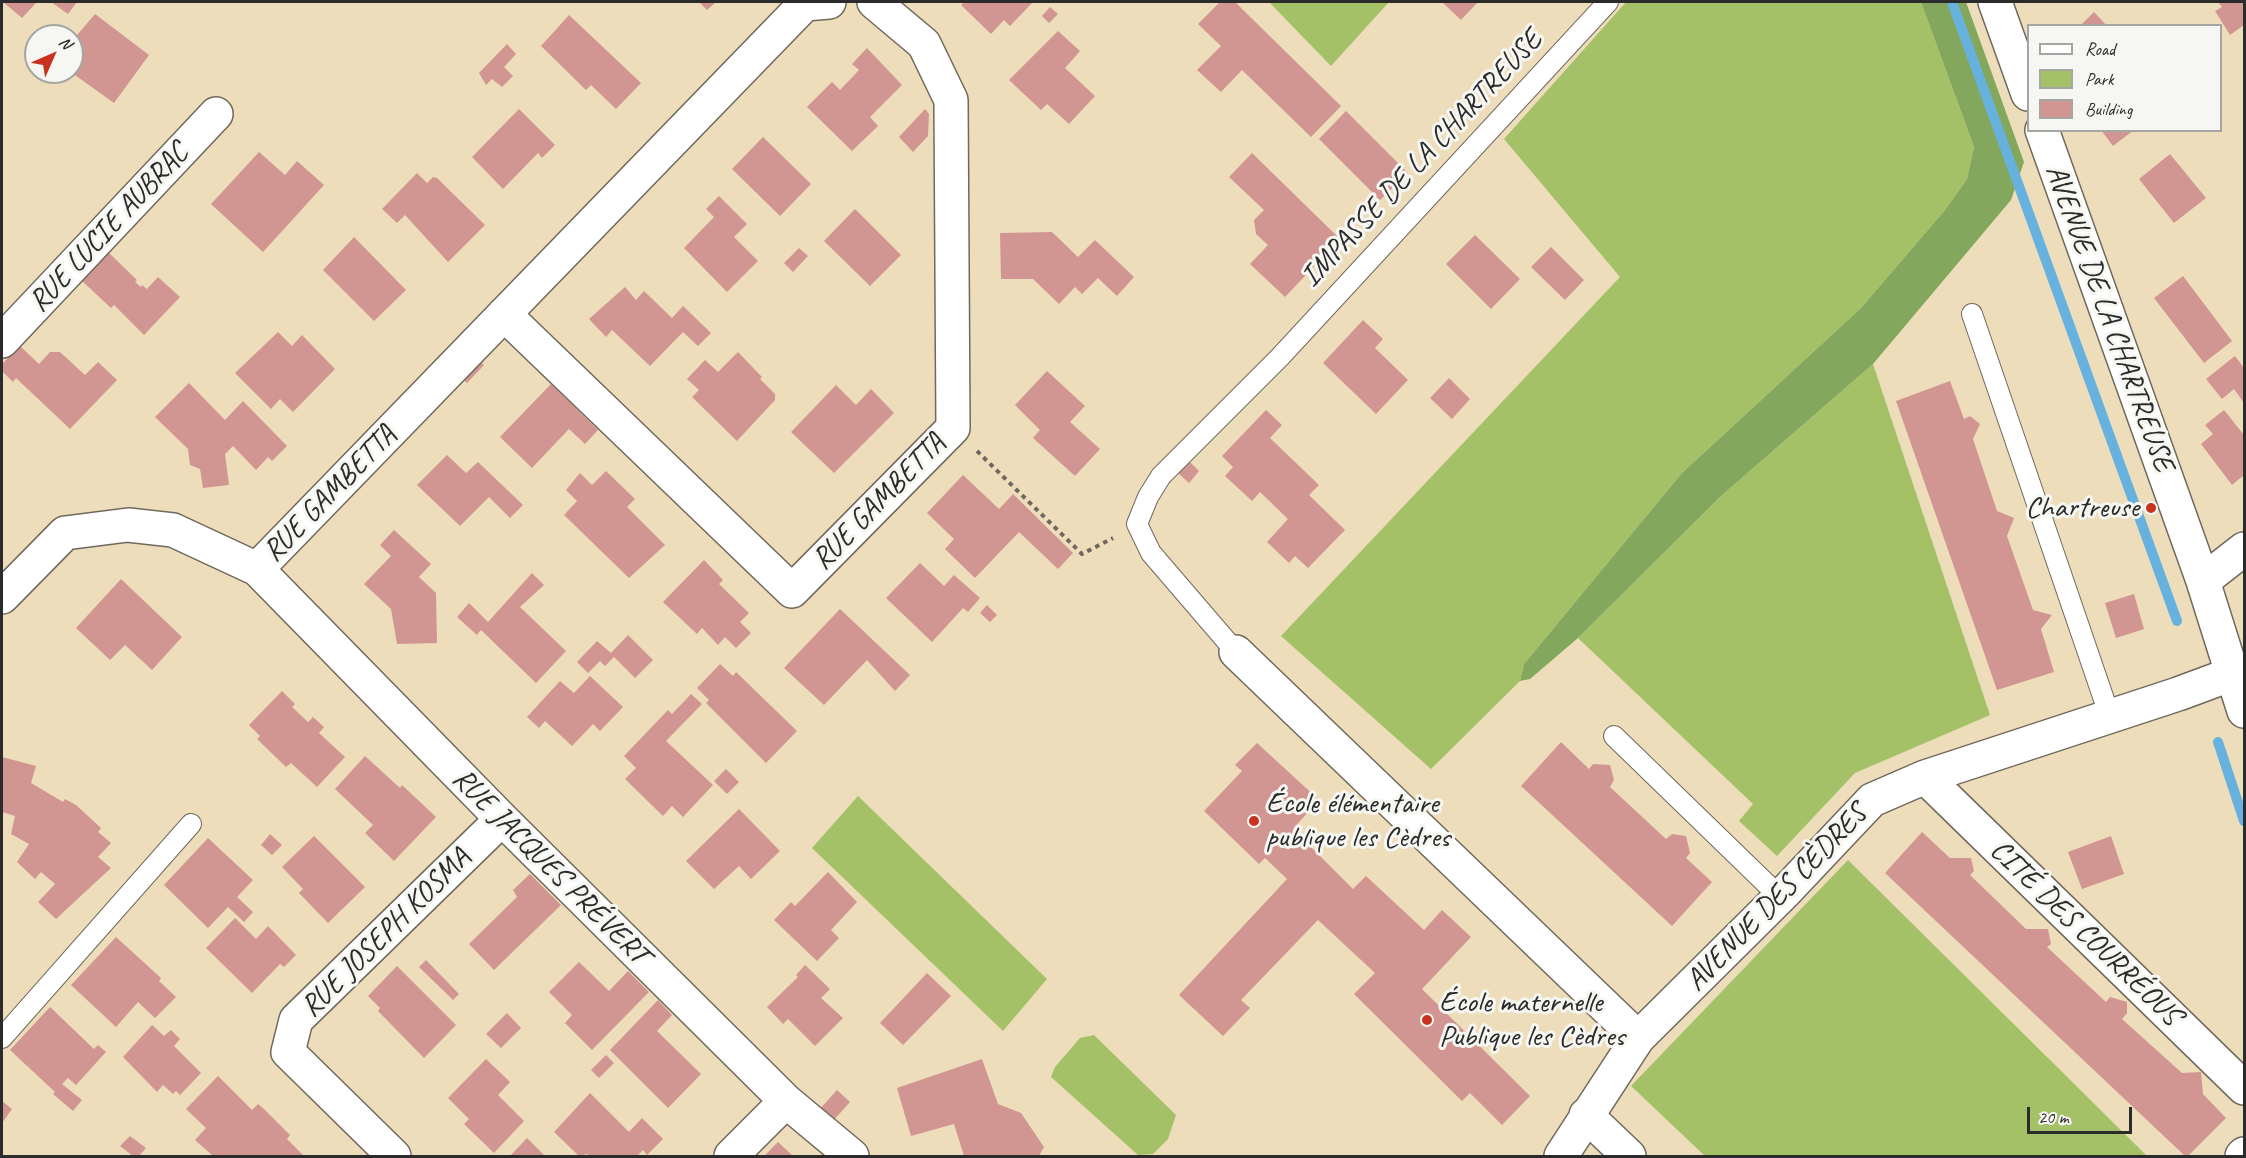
<!DOCTYPE html>
<meta charset="utf-8">
<style>
body{margin:0}
#map{position:relative;width:2246px;height:1158px;overflow:hidden;background:#edb;font-family:Caveat,sans-serif}
canvas{display:block}
.frame{position:absolute;inset:0;border:3px solid #2b2b2b;pointer-events:none}
.legend{position:absolute;left:2027px;top:24px;width:195px;height:108px;box-sizing:border-box;background:#f6f6f2;border:2px solid #a5a5a2;margin:0;padding:8px 10px;list-style:none;font-size:18px;color:#2b2b2b}
.legend li{display:flex;align-items:center;gap:12px;height:30px}
.legend b{width:30px;border:2px solid #a5a5a2}
.north{position:absolute;left:24px;top:24px;width:60px;height:60px;box-sizing:border-box;background:#f6f6f2;border:2px solid #a5a5a2;border-radius:50%;rotate:45deg;font-size:16px;font-weight:700;line-height:24px;text-align:center;color:#2b2b2b}
.north::after{content:'';display:block;margin:auto;width:21px;height:27px;background:#c8321e;clip-path:polygon(50% 0,100% 100%,50% 72%,0 100%)}
.scale{position:absolute;left:2027px;top:1107px;width:105px;height:27px;box-sizing:border-box;border:3px solid #2b2b2b;border-top:0;padding-left:8px;font-size:18px;line-height:21px;white-space:nowrap;color:#2b2b2b;-webkit-text-stroke:4px #f6f6f2;paint-order:stroke}
</style>
<div id="map">
<canvas width="2246" height="1158"></canvas>
<div class="frame"></div>
<ul class="legend">
<li><b style="height:8px;background:#fff"></b>Road</li>
<li><b style="height:16px;background:#a4c168"></b>Park</li>
<li><b style="height:16px;background:#d19691"></b>Building</li>
</ul>
<div class="north">N</div>
<div class="scale">20 m</div>
</div>
<script>
const c = document.querySelector('canvas').getContext('2d');
c.lineJoin = 'round';
function fillPath(path, color) {
  c.fillStyle = color;
  c.fill(path, 'evenodd');
}
function stroke(path, color, width, dash) {
  c.strokeStyle = color;
  c.lineWidth = width;
  c.lineCap = dash ? 'butt' : 'round';
  c.setLineDash(dash || []);
  c.stroke(path);
}
function write(font, color, halo, rows, align = 'center') {
  c.font = font + ' Caveat,sans-serif';
  c.lineWidth = 6;
  c.setLineDash([]);
  c.textBaseline = 'middle';
  c.strokeStyle = halo;
  c.fillStyle = color;
  for (const [text, x, y, turn = 0] of rows) {
    c.save();
    c.translate(x, y);
    c.rotate((+turn || 0) * Math.PI / 180);
    c.textAlign = isNaN(turn) ? turn : align;
    if (halo) c.strokeText(text, 0, 0);
    c.fillText(text, 0, 0);
    c.restore();
  }
}
fillPath(new Path2D(`
 M1269 2H1389L1331 66Z
 M1626 2H1921L1974 147 1967 179 1945 210 1861 308 1682 473 1524 664 1520 681 1431 769 1281 636 1620 277 1504 139Z
 M1873 364 1990 715 1855 773 1777 856 1739 821 1753 804 1578 638 1721 496Z
 M858 796 1047 979 1003 1031 812 848Z
 M1848 860 2147 1156H1705L1631 1086Z
 M1094 1035 1176 1115 1168 1139 1153 1154 1138 1155 1051 1077 1055 1067 1080 1038Z`), '#a4c168');
fillPath(new Path2D(`
 M1921 2H1966L2024 162 2011 200 1873 364 1721 496 1578 638 1530 679 1520 681 1524 664 1682 473 1861 308 1945 210 1967 179 1974 147Z`), '#83a75c');
stroke(new Path2D(`
 M1952 2 2177 621
 M2218 742 2244 821`), '#66b1de', 10);
fillPath(new Path2D(`
 M3 2H37L22 18Z
 M51 2H77L68 14Z
 M699 2H716L707 10Z
 M964 2H1033L1010 26 1004 20 991 34 961 5Z
 M1220 2H1235L1341 106 1311 137 1242 70 1221 92 1197 70 1221 46 1198 24Z
 M1442 2H1478L1461 20Z
 M2218 2H2244V25L2230 35 2215 11 2222 7Z
 M1050 7 1058 14 1049 23 1042 16Z
 M2094 12 2107 26H2080Z
 M95 14 149 55 114 103 72 73 74 63 72 41Z
 M569 15 641 83 616 109 591 85 586 90 541 46Z
 M1058 31 1080 51 1065 68 1095 96 1069 124 1047 104 1041 110 1009 80Z
 M507 44 516 54 504 67 513 76 502 87 492 79 486 85 479 73Z
 M867 48 902 85 870 117 878 126 852 151 807 107 832 82 840 90 859 70 852 64Z
 M519 109 555 145 542 158 538 153 503 189 472 157Z
 M925 109 929 114 928 136 913 152 899 137Z
 M1346 111 1408 173 1380 200 1319 139Z
 M2101 130H2134L2113 146Z
 M763 137 811 184 780 216 732 169Z
 M259 152 285 175 297 161 324 185 263 252 211 204Z
 M1252 153 1340 239 1285 297 1250 264 1268 245 1256 234 1254 220 1264 210 1229 177Z
 M2170 154 2206 198 2174 223 2139 179Z
 M417 173 427 183 433 177 437 178 485 225 448 262 405 215 397 223 382 209Z
 M719 196 747 224 734 237 758 261 727 292 684 248 714 217 706 209Z
 M855 209 901 255 870 286 824 241Z
 M1052 232 1078 257 1095 240 1134 277 1117 296 1098 278 1082 294 1075 287 1059 304 1033 279H1001L1000 233Z
 M1475 235 1520 279 1491 309 1446 264Z
 M354 237 406 290 374 321 323 270Z
 M1551 247 1584 280 1565 300 1531 267Z
 M799 248 808 256 793 272 784 263Z
 M108 252 137 280 135 282 141 287 142 285 147 289 158 277 180 297 144 335 114 305 111 308 81 280Z
 M2183 276 2232 341 2204 363 2154 298Z
 M625 287 636 300 644 291 672 318 683 306 711 333 698 346 683 332 650 366 612 330 606 337 589 319Z
 M1363 320 1383 339 1375 348 1408 380 1376 414 1323 363Z
 M278 332 292 346 302 335 335 369 293 412 280 399 271 409 235 373Z
 M20 346 39 364 50 352H60L85 375 98 362 117 380 70 429 16 378 13 382 2 371V364Z
 M738 352 762 377 760 379 775 394V400L737 441 692 397 699 390 687 379 705 360 718 372Z
 M473 355 484 365 467 383 456 372Z
 M2235 356 2244 368V403L2234 389 2222 399 2206 379Z
 M1047 371 1085 406 1070 422 1100 449 1075 476 1033 438 1040 430 1015 405Z
 M1449 378 1470 399 1452 419 1430 398Z
 M1950 381 1964 419 1970 416 1980 424 1973 439 1997 511 2014 518 2007 536 2033 610 2052 615 2041 629 2054 672 1997 690 1896 401Z
 M189 383 225 420 243 401 287 446 272 461 268 457 256 470 233 446 225 454 229 485 203 488 200 469 190 465 188 449 155 417Z
 M551 384 598 430 585 444 569 429 532 468 500 437Z
 M836 385 856 405 871 389 894 413 834 473 791 432Z
 M1266 410 1282 425 1270 438 1319 485 1309 495 1345 530 1308 568 1295 556 1289 563 1267 542 1288 519 1260 492 1252 501 1225 476 1233 467 1222 456Z
 M2224 410 2244 435V475L2232 485 2201 444 2213 434 2205 425Z
 M447 455 466 473 478 462 523 505 510 518 489 497 460 526 417 485Z
 M1189 461 1199 471 1189 483 1178 473Z
 M606 471 635 499 627 507 665 545 629 578 564 515 577 501 566 490 580 473 592 485Z
 M963 475 999 509 1013 494 1073 553 1058 569 1019 532 975 578 945 549 954 539 927 513Z
 M394 530 431 564 419 577 436 593 437 643 397 644 391 609 364 584 391 556 380 545Z
 M704 560 723 580 719 584 749 613 740 622 751 633 736 648 725 637 718 645 702 628 697 634 663 602Z
 M920 563 944 586 954 575 980 598 968 612 963 608 932 642 886 598Z
 M532 573 544 585 520 607 566 651 536 683 481 630 477 635 457 617 469 603 488 622Z
 M121 579 182 637 152 670 125 645 110 660 76 628Z
 M2134 594 2144 629 2116 638 2105 603Z
 M987 605 997 615 990 622 980 613Z
 M840 609 910 675 895 691 867 660 824 705 784 668Z
 M628 635 653 660 635 678 614 657 605 666 600 661 588 673 577 662 597 641 611 653Z
 M720 664 733 676 736 672 797 731 766 763 706 703 709 700 697 688Z
 M590 676 623 707 600 731 593 724 572 746 545 721 539 728 527 717 560 681 574 693Z
 M282 691 295 704 292 707 308 722 313 717 324 727 319 733 345 757 317 787 291 763 286 767 257 739 260 736 249 725Z
 M691 694 702 704 666 741 713 785 683 817 672 806 663 816 625 779 636 768 624 756 668 710 672 714Z
 M1561 742 1589 769 1593 764 1610 765 1614 780 1610 787 1666 839 1672 834 1686 836 1690 853 1686 858 1712 882 1672 926 1521 786Z
 M1257 743 1319 800 1293 829 1353 889 1366 876 1424 930 1442 910 1471 937 1422 989 1530 1096 1502 1125 1470 1093 1462 1101 1354 994 1375 973 1318 920 1241 1000 1250 1008 1223 1036 1179 995 1287 879 1265 858 1259 864 1204 811 1242 771 1235 765Z
 M365 756 400 788 402 785 436 817 394 861 365 833 373 825 335 789Z
 M2 757 36 766 31 783 63 802 65 799 76 805 101 828 98 832 111 843 98 857 111 868 56 919 38 902 55 884 41 872 35 879 17 862 29 844 11 834 15 816 2 812Z
 M726 769 739 782 727 794 714 781Z
 M739 809 780 851 751 879 739 866 714 889 686 861Z
 M1922 832 1950 858H1971L1974 871 1970 875 2026 929H2048L2051 944 2047 947 2106 1002 2110 997 2127 1002V1013L2122 1019 2182 1073 2201 1072 2203 1094 2226 1118 2188 1156H2185L1885 873Z
 M270 834 282 845 272 855 261 845Z
 M314 836 365 887 328 923 299 893 303 889 282 867Z
 M2111 836 2124 874 2082 889 2068 852Z
 M208 838 253 880 237 897 253 912 244 922 228 907 208 928 164 885Z
 M828 872 857 902 831 930 839 938 817 961 774 920 791 902 795 906Z
 M530 874 561 905 494 970 469 944 517 897 513 890Z
 M235 918 256 939 268 926 296 955 284 967 280 964 252 993 206 948Z
 M116 937 161 978 159 981 176 997 155 1018 138 1002 116 1027 71 985Z
 M426 960 459 994 453 1000 419 967Z
 M579 962 609 991 628 971 649 992 592 1050 565 1023 572 1015 549 992Z
 M805 965 830 989 821 998 843 1018 815 1046 788 1019 783 1024 767 1007 798 977 796 975Z
 M397 966 456 1025 424 1058 378 1011 380 1008 368 996Z
 M927 973 951 996 903 1045 880 1023Z
 M658 1000 672 1015 657 1031 701 1074 668 1108 610 1050Z
 M50 1007 94 1049 98 1045 106 1052 76 1085 68 1078 62 1084 82 1100 73 1111 53 1094 55 1092 10 1050Z
 M507 1013 521 1028 501 1048 486 1034Z
 M152 1025 164 1036 171 1030 180 1039 174 1046 201 1073 180 1095 176 1091 173 1094 163 1085 157 1092 123 1057Z
 M606 1055 614 1063 599 1078 591 1070Z
 M486 1059 510 1082 498 1095 524 1121 494 1153 464 1124 469 1119 448 1098Z
 M982 1059 998 1104 1021 1113 1044 1147 1039 1156H964L954 1124 911 1136 897 1088Z
 M218 1076 252 1110 258 1104 265 1110 290 1135 287 1139 304 1156H213L195 1140 206 1128 186 1109Z
 M837 1090 850 1102 832 1122 819 1110Z
 M590 1093 629 1132 642 1118 663 1139 647 1155 643 1150 637 1156H590L587 1154 579 1156 554 1132Z
 M2 1101 12 1109 2 1123Z
 M130 1136 146 1148 139 1156H133L120 1146Z
 M527 1138 544 1155 510 1156Z
 M778 1142 793 1156H764Z`), '#d19691');
const lane = new Path2D(`
 M1972 314 2110 717
 M1236 652 1151 553 1137 524 1148 497 1161 476 1280 357 1608 2
 M1614 736 1780 897
 M2 1038 191 824`);
const street = new Path2D(`
 M1995 2 2028 94
 M2042 130 2203 581 2244 711
 M504 314 792 591 953 428 951 100 924 44 874 2
 M2 341 216 114
 M257 569 502 819 786 1101 852 1156
 M2203 581 2244 549
 M2 597 65 533 128 525 173 530 257 569 805 4 829 2
 M1236 652 1638 1038
 M1925 777 2244 1088
 M1586 1115 1629 1156
 M394 1156 288 1052 296 1020 502 819
 M731 1156 786 1101
 M1561 1156 1638 1038 1787 890 1872 800 1925 777 2178 694 2232 674
 M2242 1156 2244 1154`);
stroke(lane, '#6f695d', 22);
stroke(street, '#6f695d', 36);
stroke(new Path2D(`
 M977 451 1082 554 1113 538`), '#6f695d', 4, [4.5, 4.5]);
stroke(lane, '#fff', 20);
stroke(street, '#fff', 33);
for (const [x, y, r, color] of [
 [2151,508,6,"#c8321e"],
 [1254,821,6,"#c8321e"],
 [1427,1020,6,"#c8321e"]
]) {
  const dot = new Path2D();
  dot.arc(x, y, r, 0, 2 * Math.PI);
  c.fillStyle = color;
  c.fill(dot);
  stroke(dot, '#f6f6f2', 2);
}
write('30px', '#2b2b2b', '#f6f6f2', [
 ["IMPASSE DE LA CHARTREUSE",1422,159,-47],
 ["RUE LUCIE AUBRAC",109,228,-47],
 ["AVENUE DE LA CHARTREUSE",2109,318,70],
 ["RUE GAMBETTA",330,494,-46],
 ["RUE GAMBETTA",879,502,-46],
 ["RUE JACQUES PRÉVERT",550,867,45],
 ["AVENUE DES CÈDRES",1777,898,-46],
 ["RUE JOSEPH KOSMA",386,933,-45],
 ["CITÉ DES COURRÉOUS",2085,933,44]
]);
write('30px', '#2b2b2b', '#f6f6f2', [
 ["Chartreuse",2139,508,"right"],
 ["École élémentaire",1266,804],
 ["publique les Cèdres",1266,838],
 ["École maternelle",1439,1003],
 ["Publique les Cèdres",1439,1037]
], 'left');
</script>
